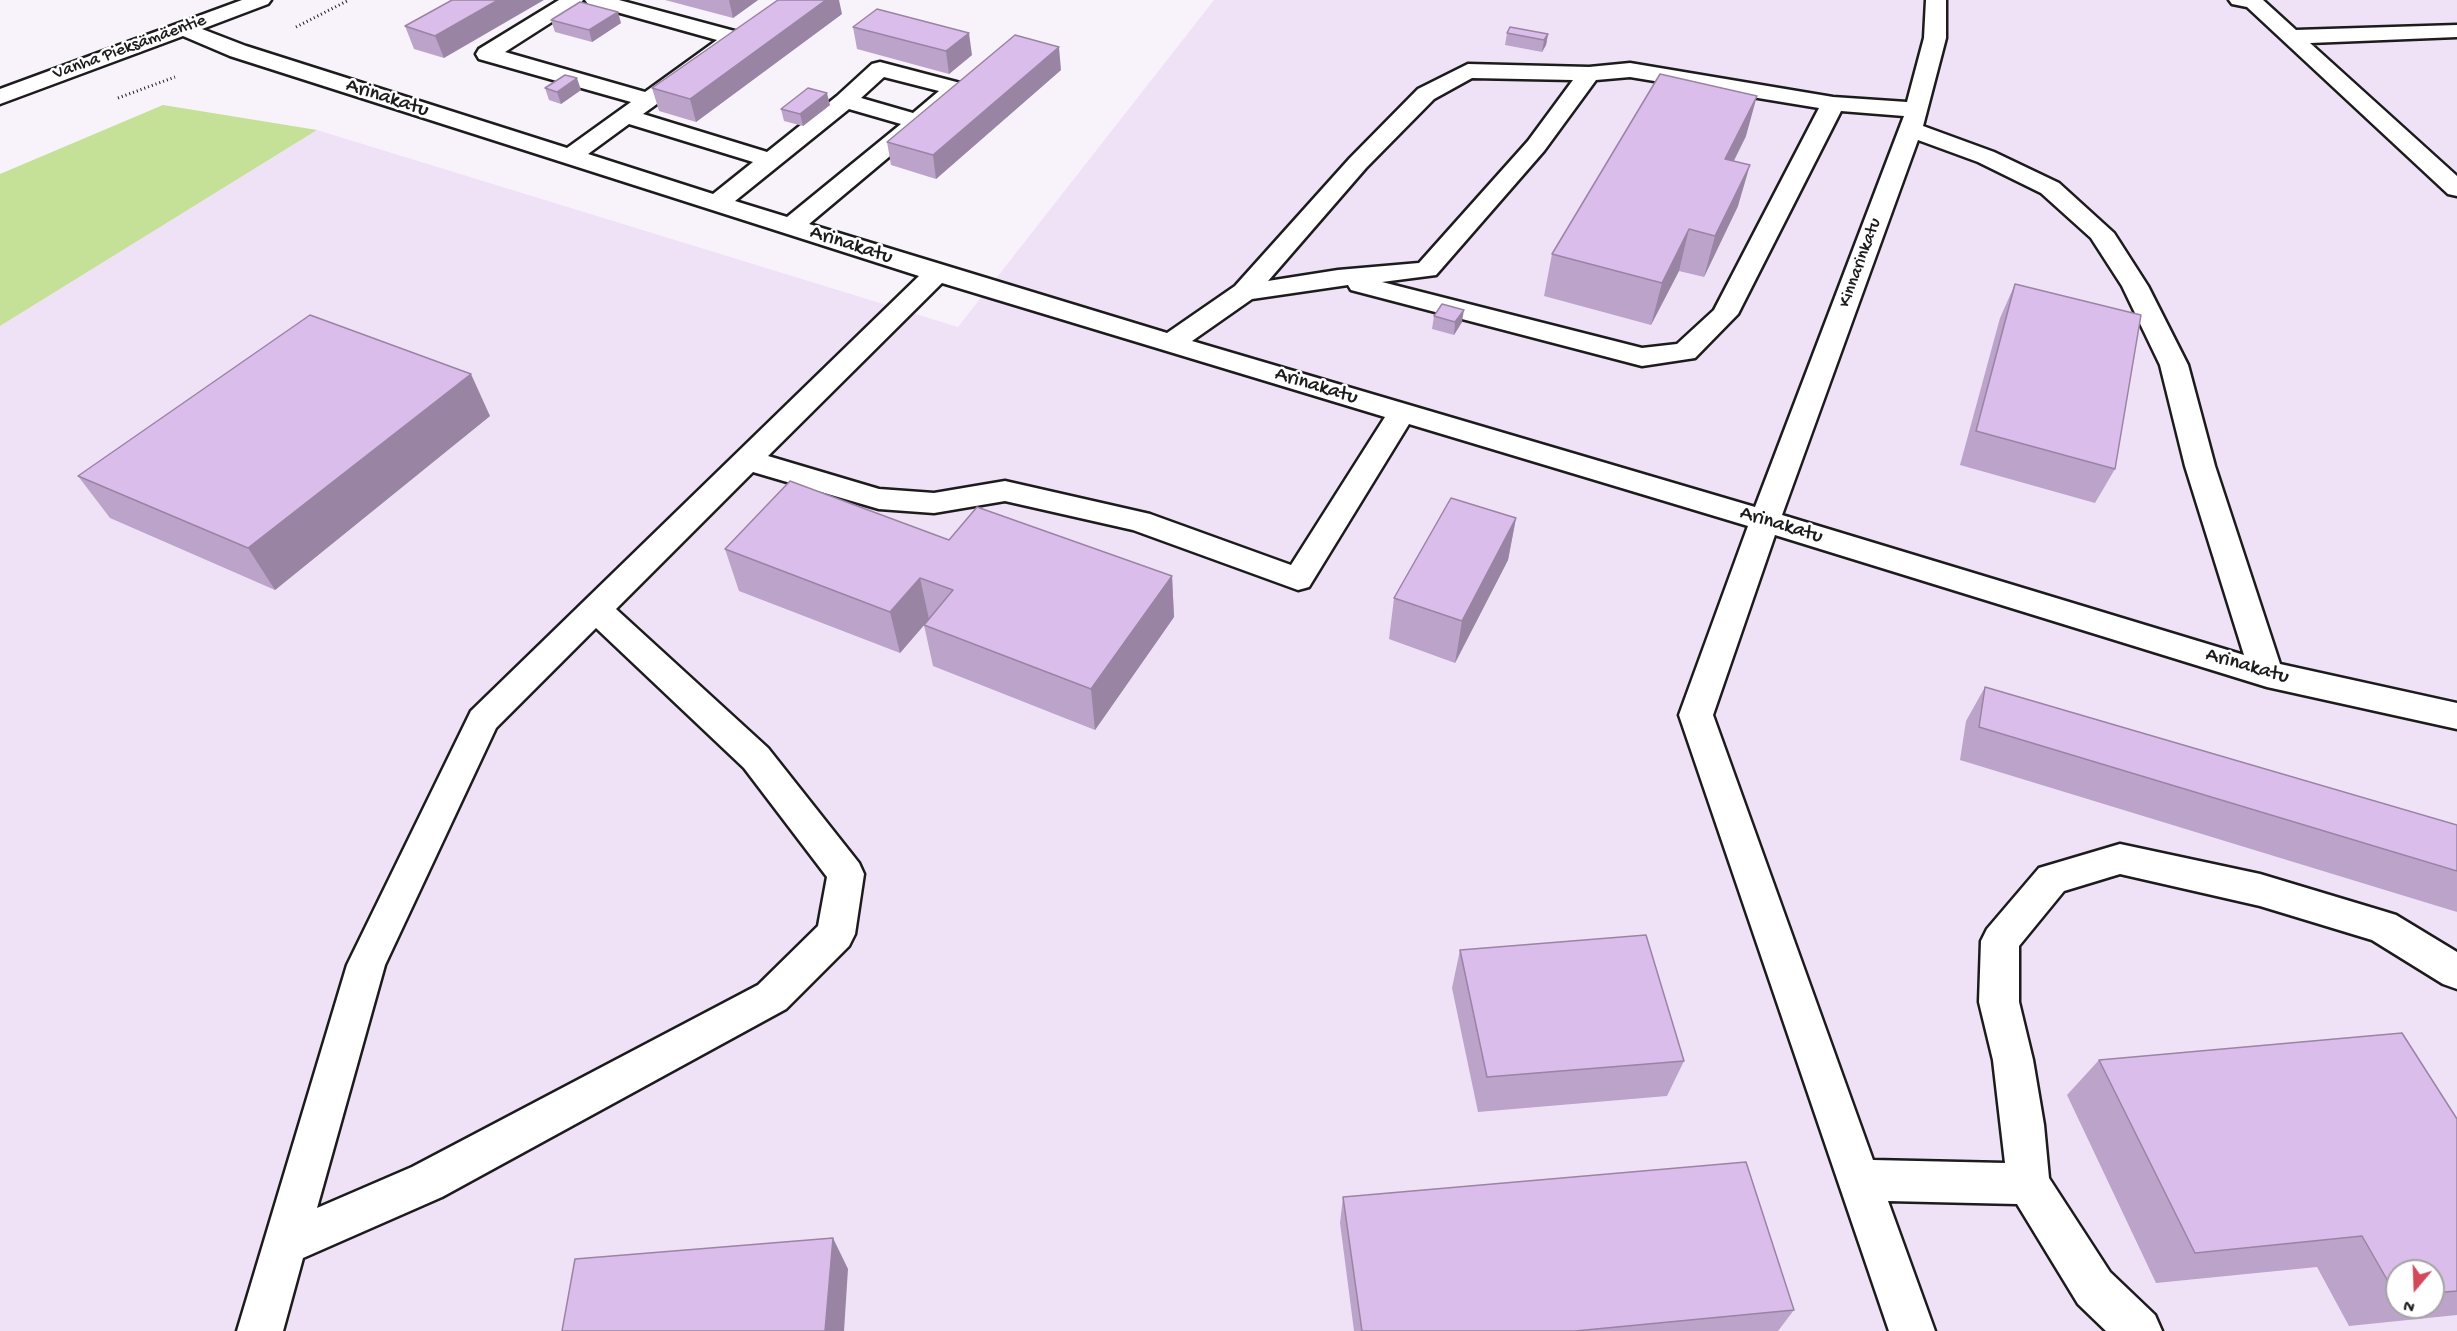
<!DOCTYPE html>
<meta charset="utf-8">
<style>
body{margin:0}
#map{position:relative;width:2457px;height:1331px;overflow:hidden;background:#f8f2fb;font-family:"Gochi Hand",sans-serif}
canvas{display:block}
.north{position:absolute;left:2385px;top:1259px;width:60px;height:60px;box-sizing:border-box;background:#fff;border:2px solid #a4a4a4;border-radius:50%;rotate:199deg;font-size:16px;font-weight:700;line-height:24px;text-align:center;color:#1c1c1c}
.north::after{content:'';display:block;margin:auto;width:21px;height:27px;background:#d1495b;clip-path:polygon(50% 0,100% 100%,50% 72%,0 100%)}
</style>
<div id="map">
<canvas width="2457" height="1331"></canvas>
<div class="north">N</div>
</div>
<script>
const c = document.querySelector('canvas').getContext('2d');
c.lineJoin = 'round';
function fillPath(path, color) {
  c.fillStyle = color;
  c.fill(path, 'evenodd');
}
function stroke(path, color, width, dash) {
  c.strokeStyle = color;
  c.lineWidth = width;
  c.lineCap = dash ? 'butt' : 'round';
  c.setLineDash(dash || []);
  c.stroke(path);
}
function write(font, color, halo, rows, align = 'center') {
  c.font = font + ' "Gochi Hand",sans-serif';
  c.lineWidth = 5;
  c.setLineDash([]);
  c.textBaseline = 'middle';
  c.strokeStyle = halo;
  c.fillStyle = color;
  for (const [text, x, y, turn = 0] of rows) {
    c.save();
    c.translate(x, y);
    c.rotate((+turn || 0) * Math.PI / 180);
    c.textAlign = isNaN(turn) ? turn : align;
    if (halo) c.strokeText(text, 0, 0);
    c.fillText(text, 0, 0);
    c.restore();
  }
}
fillPath(new Path2D(`
 M1214 0H2457V1331H0V326L317 130 958 327ZM2397 1271H2433V1307H2397Z`), '#efe2f6');
fillPath(new Path2D(`
 M163 105 317 130 0 326V174Z`), '#c5e097');
const minor = new Path2D(`
 M242 0H271L268 4 202 29 246 46 567 148 631 102 479 59 476 54 479 49 559 0H583L580 4 505 52 645 92 717 40 588 4 585 0H619L742 33 745 38 742 43 643 114 767 152 837 96 872 64 880 62 964 84 967 89 964 94 809 224 1167 333 1235 286 1350 158 1418 89 1468 64 1589 67 1630 63 1833 97 1907 102 1924 38 1926 0H1946V38L1923 126 1994 152 2059 183 2114 233 2148 286 2188 365 2215 466 2280 664 2457 703V729L2267 687 1775 535 1713 715 1873 1160 2005 1163 1993 1060 1979 1002 1981 941 1987 929 2039 868 2120 844 2260 874 2383 911 2396 915 2457 952V989L2443 984 2372 940 2260 906 2120 874 2064 891 2019 946V1002L2033 1060 2044 1125 2049 1178 2110 1272 2155 1315 2162 1331H2106L2078 1304 2017 1204 1888 1201 1935 1331H1889L1679 715 1748 526 1409 424 1309 587 1298 590 1133 530 1005 501 934 513 879 509 753 472 616 609 768 748 859 863 864 874 855 934 849 946 786 1009 442 1197 303 1258 283 1331H237L347 965 471 711 919 276 230 56 183 36 0 104V89ZM884 77 939 91 913 113 861 98ZM1630 77 1819 108 1714 310 1677 344 1642 348 1382 282 1436 275 1544 151 1596 80ZM1472 78 1573 80 1528 141 1419 263 1338 270 1268 281 1366 168 1434 99ZM849 109 901 124 787 217 735 201ZM1841 111 1904 116 1755 507 1192 341 1252 299 1348 285 1351 290 1642 366 1695 358 1738 314ZM629 124 753 162 713 194 588 154ZM1918 140 1978 162 2041 193 2091 238 2122 286 2160 365 2185 466 2244 655 1782 515ZM942 283 1385 417 1291 565 1150 514 1005 481 934 493 879 489 768 456ZM596 628 744 768 827 877 818 926 758 985 412 1167 317 1208 385 965 496 728Z
 M2229 0H2263L2296 30 2457 25V37L2310 43 2457 176V196L2448 194 2247 7 2232 4Z`);
stroke(minor, '#1c1c1c', 5);
stroke(new Path2D(`
 M296 27 349 0
 M118 98 175 77`), '#1c1c1c', 3, [1, 3]);
fillPath(minor, '#fff');
fillPath(new Path2D(`
 M452 0 444 58 414 49 405 26Z
 M665 0H758L733 18Z
 M842 14 696 122 659 111 652 88Z
 M551 20 621 23 592 42 555 32Z
 M853 27 972 55 949 74 857 49Z
 M1507 33 1548 34 1546 45 1542 52 1505 45Z
 M1061 70 936 179 891 165 887 142Z
 M545 88 581 90 561 104 549 100Z
 M830 105 803 126 784 121 781 109Z
 M1746 136 1734 161 1738 206 1704 277 1679 271 1651 325 1544 296 1552 254Z
 M2015 284 2115 469 2095 503 1960 465 2000 318Z
 M1434 316 1462 322 1454 335 1432 329Z
 M490 416 275 590 110 518 78 476Z
 M1516 518 1508 560 1455 663 1389 639 1394 598Z
 M949 540 1172 576 1174 617 1095 730 933 666 924 625 927 622 900 653 739 591 725 549Z
 M1985 687 2457 825V912L1960 760 1966 721Z
 M1460 950 1684 1061 1667 1096 1478 1112 1452 988Z
 M2099 1060 2457 1119V1315L2349 1326 2317 1267 2156 1283 2067 1095ZM2397 1271H2433V1307H2397Z
 M1343 1197 1794 1310 1778 1331H1354L1340 1223Z`), '#bca3ca');
fillPath(new Path2D(`
 M498 0H544L444 58 435 36Z
 M729 0H758L733 18Z
 M826 0H839L842 14 696 122 690 99Z
 M618 12 621 23 592 42 589 30Z
 M969 33 972 55 949 74 946 51Z
 M1548 34 1546 45 1542 52 1544 40Z
 M1059 47 1061 70 936 179 933 155Z
 M577 78 581 90 561 104 557 92Z
 M827 93 830 105 803 126 800 114Z
 M1757 96 1746 136 1714 200 1725 159Z
 M1750 165 1738 206 1704 277 1715 236Z
 M1689 229 1679 271 1651 325 1662 283Z
 M1464 310 1462 322 1454 335 1455 322Z
 M471 374 490 416 275 590 248 548Z
 M1516 518 1508 560 1455 663 1462 621Z
 M1172 576 1174 617 1095 730 1091 689Z
 M920 578 929 619 900 653 890 612Z
 M833 1238 848 1269 844 1331H825Z`), '#9984a4');
const building = new Path2D(`
 M452 0H498L435 36 405 26Z
 M778 0H826L690 99 652 88Z
 M580 2 618 12 589 30 551 20Z
 M877 9 969 33 946 51 853 27Z
 M1510 27 1548 34 1544 40 1507 33Z
 M1015 35 1059 47 933 155 887 142Z
 M1660 74 1757 96 1725 159 1750 165 1715 236 1689 229 1662 283 1552 254Z
 M565 75 577 78 557 92 545 88Z
 M808 88 827 93 800 114 781 109Z
 M2015 284 2141 315 2115 469 1976 431Z
 M1442 304 1464 310 1455 322 1434 316Z
 M310 315 471 374 248 548 78 476Z
 M790 481 949 540 977 507 1172 576 1091 689 924 625 953 590 920 578 890 612 725 549Z
 M1451 498 1516 518 1462 621 1394 598Z
 M1985 687 2457 825V871L1979 727Z
 M1646 935 1684 1061 1487 1077 1460 950Z
 M2402 1033 2457 1119V1291L2433 1293V1271H2397V1297L2362 1236 2195 1253 2099 1060Z
 M1746 1162 1794 1310 1575 1331H1362L1343 1197Z
 M833 1238 825 1331H562L575 1259Z`);
fillPath(building, '#dbbdeb');
stroke(building, '#9984a4', 1.5);
write('18px', '#1c1c1c', '#fff', [
 ["Vanha Pieksämäentie",130,48,-20],
 ["Kinnarinkatu",1861,263,-70]
]);
write('21px', '#1c1c1c', '#fff', [
 ["Arinakatu",387,99,18],
 ["Arinakatu",851,246,18],
 ["Arinakatu",1316,387,17],
 ["Arinakatu",1781,526,17],
 ["Arinakatu",2247,667,16]
]);
</script>
